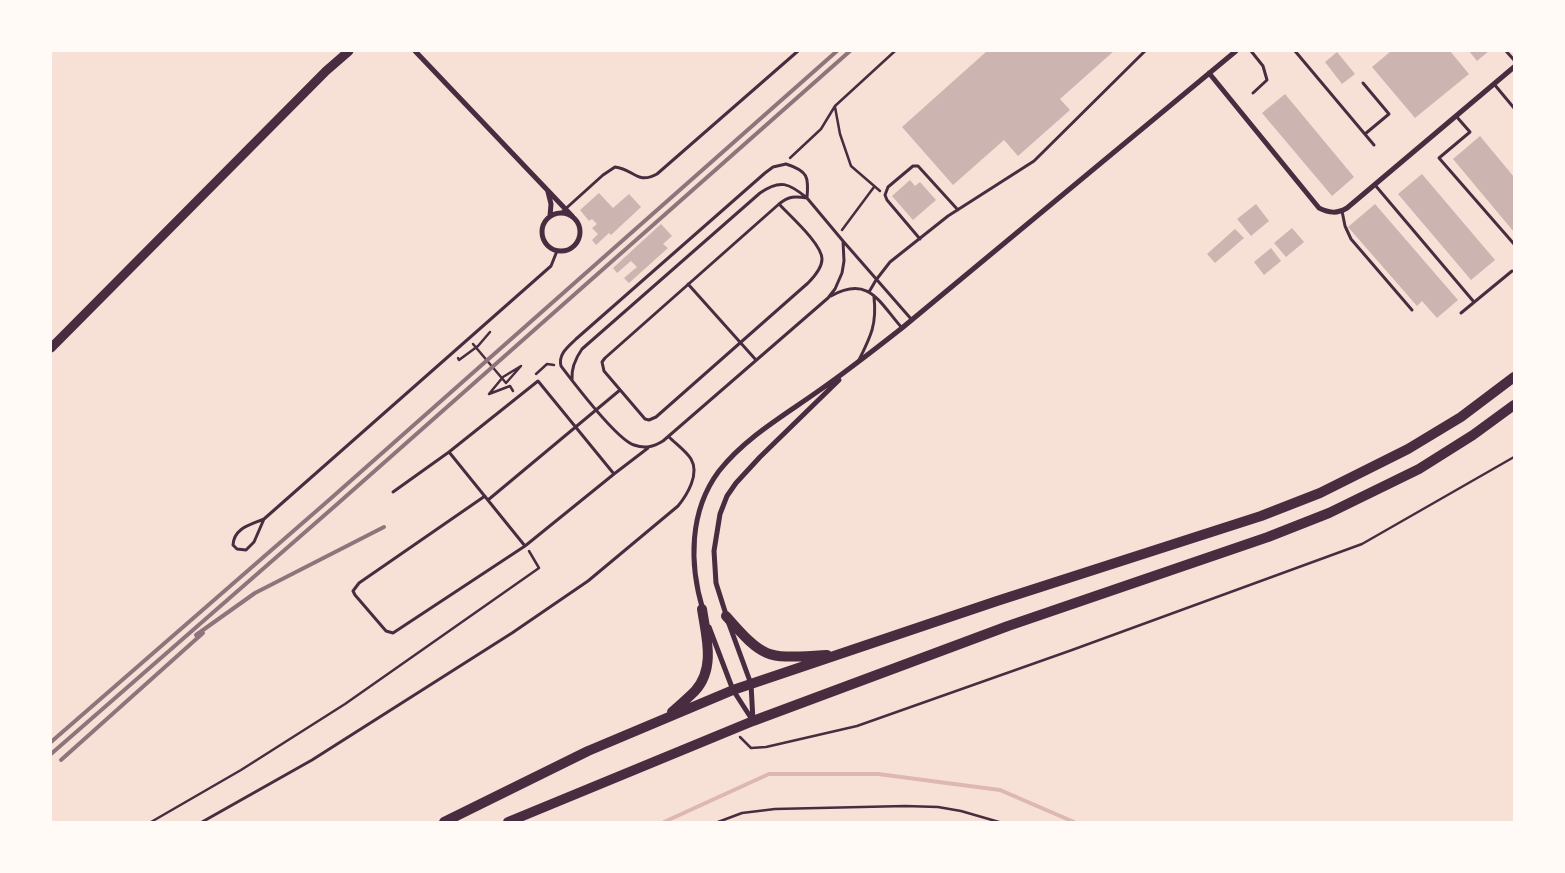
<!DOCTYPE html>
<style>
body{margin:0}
#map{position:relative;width:1565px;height:873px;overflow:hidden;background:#f7e1d7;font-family:"Exo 2",sans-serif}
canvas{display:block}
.frame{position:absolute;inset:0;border:52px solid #fffaf5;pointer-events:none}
</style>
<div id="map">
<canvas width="1565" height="873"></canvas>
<div class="frame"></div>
</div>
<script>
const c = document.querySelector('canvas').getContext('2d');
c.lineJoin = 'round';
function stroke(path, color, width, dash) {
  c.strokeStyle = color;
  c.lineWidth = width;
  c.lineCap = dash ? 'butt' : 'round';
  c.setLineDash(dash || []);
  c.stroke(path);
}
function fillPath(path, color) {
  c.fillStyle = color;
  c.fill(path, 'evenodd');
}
stroke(new Path2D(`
 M664 822 769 774H878L1000 790 1074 822`), '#dcb8b0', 4);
fillPath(new Path2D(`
 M987 51H1114L1060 99 1070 110 1018 156 1004 140 953 185 902 127Z
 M1391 51H1450L1469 74 1415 118 1372 67Z
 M1469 51H1489L1477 61Z
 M1337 52 1355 74 1342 84 1325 62Z
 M1285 94 1354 177 1332 196 1262 113Z
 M1480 136 1514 177V232L1453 159Z
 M1422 174 1495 260 1471 280 1398 194Z
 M910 180 915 186 920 182 936 200 913 220 892 196Z
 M599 193 613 208 629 194 641 207 611 235 609 233 596 245 592 240 598 234 592 228 597 224 592 219 589 221 580 210Z
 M1256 204 1269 221 1251 236 1237 219Z
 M1375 204 1458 300 1437 318 1422 301 1417 306 1348 227Z
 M661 224 672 236 663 244 668 248 629 283 624 278 637 267 631 261 617 273 613 268Z
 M1292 228 1304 242 1286 257 1274 243Z
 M1235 229 1244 238 1215 263 1207 254Z
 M1271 248 1281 261 1264 275 1254 262Z`), '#ccb4b1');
stroke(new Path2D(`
 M835 107 840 134 851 166 880 191
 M790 158 821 129 835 106 895 51
 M842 230 874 187
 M473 344 506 383 521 366 503 377 489 394 510 386 513 391
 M458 358 459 360 478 346 490 332
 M536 374 547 364 554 365
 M740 737 751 748 766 747 857 726 1072 650 1362 544 1514 457
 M151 822 241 770 345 704 539 568 529 551
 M718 822 742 813 775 809 905 806 938 807 961 811 999 822`), '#4a2c40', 2.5);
stroke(new Path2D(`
 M1251 51 1263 66 1267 80 1253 93
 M1295 51 1374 145
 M1506 51 1514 60
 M1363 83 1389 114 1365 134
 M1494 84 1514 108
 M1456 116 1470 132 1439 158 1514 244
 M786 164C808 171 809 177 807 198L843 241 844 261 842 273 835 289 828 298 663 441C653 447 645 449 634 445 616 439 574 383 561 366 558 354 568 347 576 339L765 173 773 167Z
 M1375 185 1474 302
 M779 204C790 216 822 244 822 259 822 268 814 277 808 283L656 417 649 420 645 419 604 371 602 362 605 358 779 204C789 196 795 196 807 198
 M1342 211 1345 226 1351 239 1412 310
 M562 212 603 175 615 167C634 169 637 185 657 174L798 51
 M920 239 887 200 885 195 888 187 913 166H918L958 210
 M843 241 912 320
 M688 284 756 360
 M869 292 876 280 890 262 948 216 1034 161 1145 51
 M831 296C869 275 879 302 902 328
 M1461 313 1512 271
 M859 360C871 336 877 324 874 297
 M572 380C571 368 575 359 582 349L760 193C780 179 789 183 807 198
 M538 381 614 474 525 546 449 452Z
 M614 474 648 448
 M393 492 449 452
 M485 496 359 583 353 591 355 595 386 631 393 633 525 546
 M488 500 620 390
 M264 519 254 542 246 550 237 549 233 545C234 528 250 525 264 519L551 266 557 251
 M202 822 312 760 512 633 588 581 678 506C687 495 700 474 691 459 686 451 676 444 669 437`), '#4a2c40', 3);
stroke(new Path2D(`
 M415 51 573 217
 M1209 73 1319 208C1329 213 1337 214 1347 208L1514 67
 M548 192 551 204 550 216
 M542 232a19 19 0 1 1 38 0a19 19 0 1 1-38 0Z
 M703 610C689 564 689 511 719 471 745 438 783 416 817 392 846 372 874 350 902 328L1236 51
 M709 627 733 690 753 721
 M753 721 751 684 729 624 716 583 714 551 720 514 727 496 736 483 760 457 839 380`), '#4a2c40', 5);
stroke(new Path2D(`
 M51 348 326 71 349 51`), '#4a2c40', 9);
stroke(new Path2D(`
 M726 616C766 662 768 658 827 655
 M672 712C680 705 688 698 695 691 716 668 706 636 702 609
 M444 822 588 751 733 690 997 601 1261 516 1320 493 1408 449 1461 417 1514 377
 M508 822 753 721 1008 626 1268 537 1329 513 1419 469 1473 435 1514 405`), '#4a2c40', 10);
stroke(new Path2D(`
 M196 635 255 593 384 527
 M51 742 329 500 837 51
 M51 754 335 506 850 51
 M61 760 203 633`), '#8f747c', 4);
</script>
